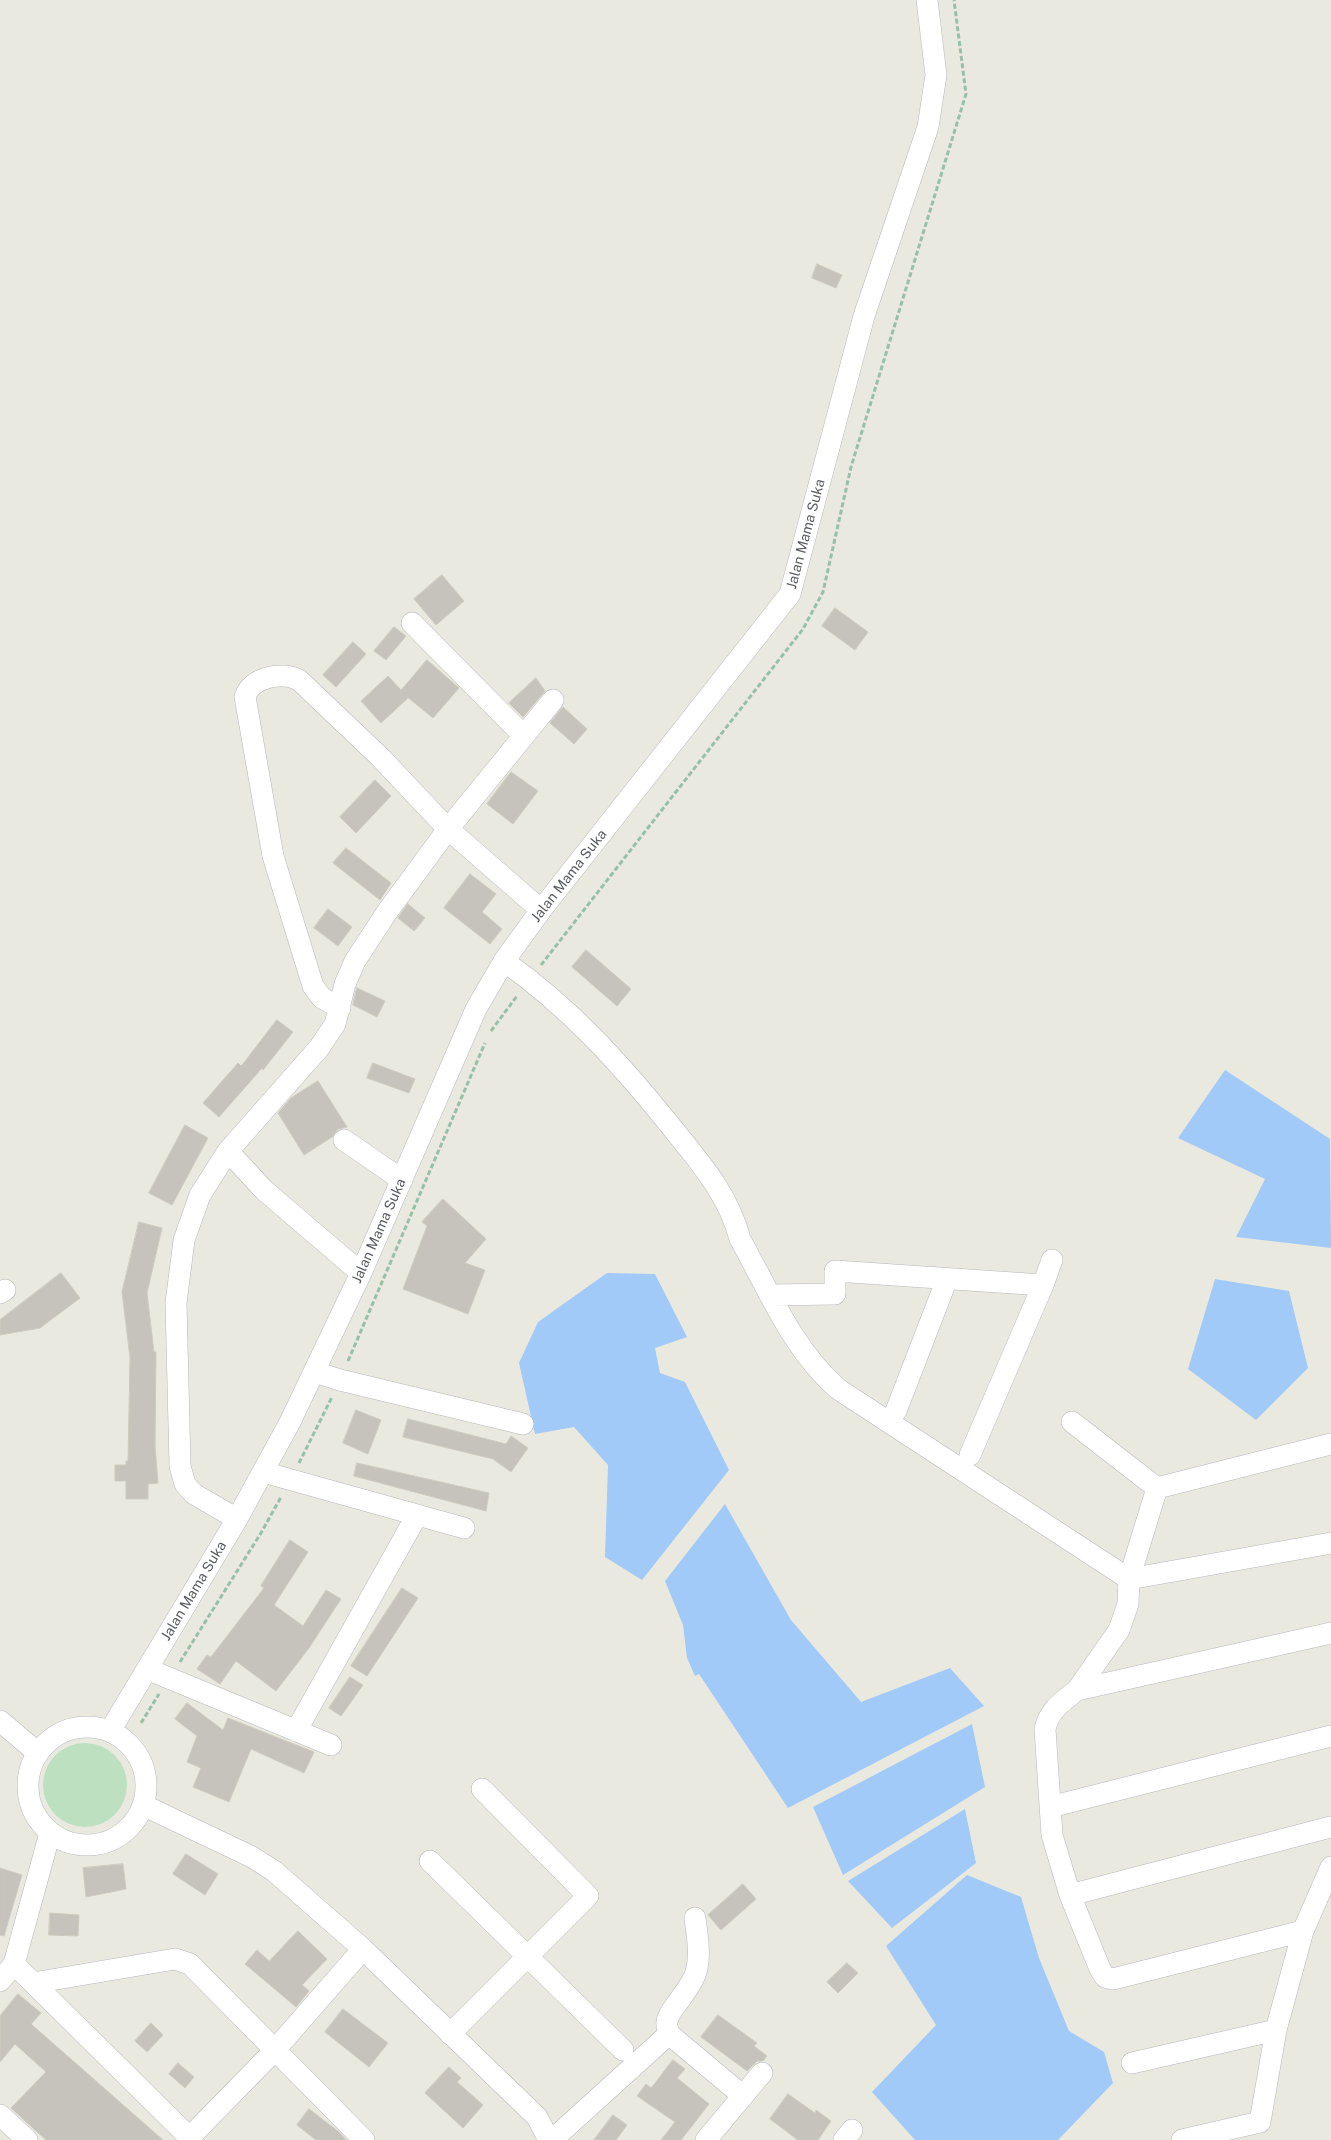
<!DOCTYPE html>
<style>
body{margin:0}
canvas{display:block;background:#eae9df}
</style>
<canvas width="1331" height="2140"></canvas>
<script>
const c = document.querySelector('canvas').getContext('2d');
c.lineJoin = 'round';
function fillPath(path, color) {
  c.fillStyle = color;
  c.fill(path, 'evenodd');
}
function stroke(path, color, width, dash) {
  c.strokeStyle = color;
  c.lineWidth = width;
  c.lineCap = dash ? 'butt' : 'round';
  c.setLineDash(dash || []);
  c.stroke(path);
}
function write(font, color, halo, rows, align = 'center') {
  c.font = font + ' "Public Sans",sans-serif';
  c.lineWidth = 4;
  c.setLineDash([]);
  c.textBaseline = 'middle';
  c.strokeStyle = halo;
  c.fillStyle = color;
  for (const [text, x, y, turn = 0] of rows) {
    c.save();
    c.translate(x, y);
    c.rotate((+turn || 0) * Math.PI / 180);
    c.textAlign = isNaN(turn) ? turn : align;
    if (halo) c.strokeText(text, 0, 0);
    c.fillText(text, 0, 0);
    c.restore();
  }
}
fillPath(new Path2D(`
 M43 1785a42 42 0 1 1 84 0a42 42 0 1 1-84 0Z`), '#bde1c0');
fillPath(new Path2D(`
 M1225 1070 1330 1139 1331 1248 1236 1237 1265 1179 1178 1138Z
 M607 1273 655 1274 687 1337 655 1348 660 1373 685 1382 729 1470 642 1580 605 1557 608 1465 574 1427 535 1434 519 1363 538 1322Z
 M1215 1279 1289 1291 1308 1368 1256 1420 1188 1369Z
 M725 1504 791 1620 861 1702 950 1668 984 1706 788 1808 699 1674 695 1676 687 1658 683 1625 665 1581Z
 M972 1724 985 1787 843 1875 813 1807Z
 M965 1809 976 1863 892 1928 848 1881Z
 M967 1875 1021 1897 1039 1958 1069 2031 1104 2052 1113 2083 1058 2140H915L872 2092 936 2025 886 1946Z`), '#a2caf8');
const building = new Path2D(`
 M817 264 842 275 836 288 812 278Z
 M442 575 464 601 436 625 414 599Z
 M835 608 868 632 855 650 822 626Z
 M394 627 406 636 386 660 374 651Z
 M353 642 366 654 336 687 323 675Z
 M427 660 459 688 433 718 406 696 408 698 381 723 361 701 388 676 401 690Z
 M536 678 545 691 523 717 509 703Z
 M563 707 587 729 574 744 550 723Z
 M511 772 538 791 513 824 487 804Z
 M375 780 391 796 356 833 340 817Z
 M346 848 391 883 380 900 333 863Z
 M470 874 496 894 482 912 502 929 490 944 444 908Z
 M408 904 425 918 414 931 398 918Z
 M328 909 352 927 338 946 314 928Z
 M586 950 631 989 617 1006 572 967Z
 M357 988 385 1001 377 1017 353 1005Z
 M277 1020 293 1032 263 1070 262 1068 219 1117 203 1103 238 1063 241 1066Z
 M373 1063 415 1079 409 1093 367 1078Z
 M318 1081 347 1127 338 1129 332 1137 304 1155 278 1113 291 1098Z
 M185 1125 208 1138 172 1205 149 1193Z
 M443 1199 486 1239 465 1263 485 1270 468 1314 403 1289 427 1226 422 1222Z
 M139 1222 162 1228 147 1293 154 1352H156L155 1446 158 1483 148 1484V1499H126V1481H115V1465H126V1461H128L130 1358 122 1292Z
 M61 1273 80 1298 40 1328 0 1335V1320Z
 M356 1410 381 1420 368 1454 343 1443Z
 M408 1419 506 1444 511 1436 528 1448 511 1472 493 1459 403 1437Z
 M357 1463 489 1493 486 1511 354 1476Z
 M290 1540 308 1552 274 1605 303 1626 326 1590 341 1599 309 1648 276 1691 236 1661 220 1684 197 1669 207 1655 211 1657 264 1588 261 1586Z
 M402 1588 418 1598 367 1676 351 1666Z
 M350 1677 363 1685 341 1716 329 1708Z
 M187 1703 223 1730 228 1718 314 1752 304 1773 251 1749 229 1802 193 1787 201 1768 187 1762 197 1736 175 1719Z
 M186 1854 218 1874 205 1895 173 1874Z
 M123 1864 126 1889 86 1897 83 1868Z
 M0 1868 22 1875 4 1936 0 1935Z
 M743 1884 756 1899 721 1930 708 1915Z
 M50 1913 79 1915 78 1936 49 1935Z
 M298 1931 327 1959 302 1985 309 1991 296 2007 245 1964 257 1950 269 1961Z
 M847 1963 858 1973 838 1993 827 1982Z
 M18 1994 41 2013 31 2024 163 2140H46L11 2108 46 2072 15 2044 0 2062V2016Z
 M343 2009 388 2043 369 2067 325 2032Z
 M718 2015 757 2043 754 2046 767 2056 763 2061H757L747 2071 701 2037Z
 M151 2023 163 2035 147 2052 135 2041Z
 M673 2060 685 2069 677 2078 709 2104 681 2140H661L675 2122 637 2096 646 2084 651 2088Z
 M178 2063 194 2077 185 2088 169 2074Z
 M449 2067 461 2078 457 2082 483 2105 463 2128 425 2093Z
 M788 2094 815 2113 816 2110 831 2121 818 2140H798L770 2119Z
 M309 2109 339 2132 346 2140H316L297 2125Z
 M613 2115 627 2125 616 2140H594Z`);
fillPath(building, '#c6c3bd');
stroke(building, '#cecbbe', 1);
const minor = new Path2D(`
 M412 623 524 736
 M504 961C569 1007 619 1062 669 1124 698 1160 728 1193 740 1239 769 1291 793 1350 838 1389L1129 1579 1128 1604 1119 1630 1077 1690 1331 1633
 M340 1008 322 998 313 986 273 856 245 697C251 677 282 671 299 680L380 757 448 829 541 910
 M344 1140 402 1180
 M228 1151 264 1190 361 1273
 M1043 1285 1052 1260
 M0 1293 5 1290
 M772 1295 835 1294V1271L1043 1285 970 1455
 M315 1372 340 1380 523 1424
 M896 1411 947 1279
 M1072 1422 1157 1488
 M1331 1444 1157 1488 1129 1579 1331 1543
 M263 1472 464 1528
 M237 1519 194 1494 185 1484 180 1466 176 1303 184 1240 200 1195 228 1151 319 1048 335 1024 345 984 355 961 387 912 448 829 553 700
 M147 1669 331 1745
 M1077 1690C1062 1702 1049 1710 1045 1729L1052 1835 1070 1895 1100 1969 1105 1977 1113 1979 1303 1931
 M0 1721 38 1753
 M28 1786a59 59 0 1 1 118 0a59 59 0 1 1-118 0Z
 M110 1731 237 1519 290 1422 361 1273 476 1009 504 961 541 910 790 594 864 316 928 127 936 75 927 0
 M296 1731 417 1515
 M143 1805 252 1857 274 1871 363 1949 537 2117 549 2140
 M1050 1807 1331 1736
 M430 1861 623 2050
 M1070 1895 1331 1827
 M14 1964 192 2140
 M0 1981 14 1964 50 1833
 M33 1983 175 1959 190 1964 364 2140
 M450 2034 588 1896 482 1789
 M669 2034 743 2096
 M1132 2063 1276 2030
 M0 2115 27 2140
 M187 2140 274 2051 363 1949
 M552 2140 669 2034C668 2030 666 2025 667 2022 668 2010 691 1990 696 1972 701 1955 697 1935 695 1918
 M706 2140 762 2073
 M844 2140 852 2130
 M1182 2140 1260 2122 1276 2030 1303 1931 1331 1867`);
stroke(minor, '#b5b7bc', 22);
stroke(new Path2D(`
 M541 965 803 629 823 592 851 467 966 94 954 0
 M491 1031 517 996
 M348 1361 485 1043
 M299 1463 332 1397
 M180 1662 261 1533 281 1497
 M141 1723 159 1694`), '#97c1a7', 3, [5, 2.5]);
stroke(minor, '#fff', 21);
write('14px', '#585b60', '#fff', [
 ["Jalan Mama Suka",806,534,-75],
 ["Jalan Mama Suka",569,876,-52],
 ["Jalan Mama Suka",379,1231,-66],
 ["Jalan Mama Suka",194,1591,-59]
]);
</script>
